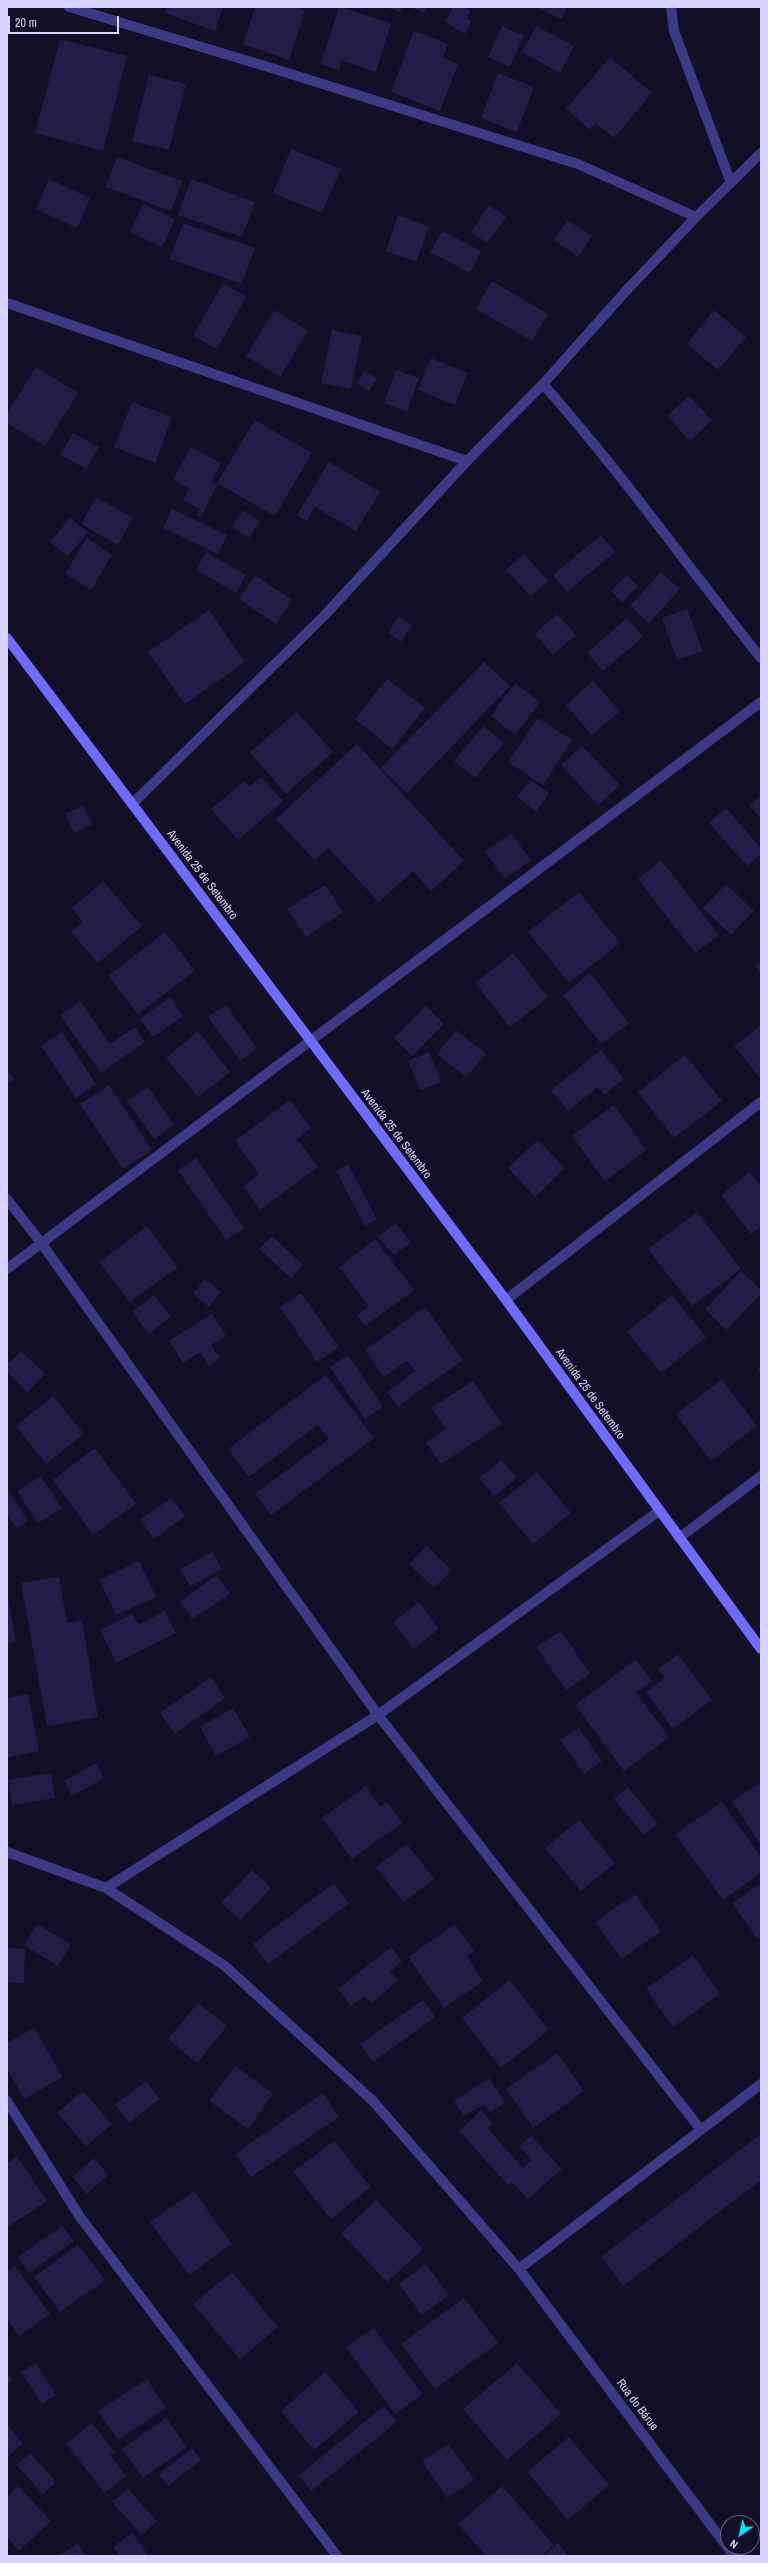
<!DOCTYPE html>
<meta charset="utf-8">
<style>
body{margin:0}
#map{position:relative;width:768px;height:2563px;overflow:hidden;background:#130f26;font-family:"Archivo Narrow",sans-serif}
canvas{display:block}
.frame{position:absolute;inset:0;border:8px solid #d9d4ff;pointer-events:none}
.north{position:absolute;left:720px;top:2515px;width:40px;height:40px;box-sizing:border-box;background:#130f26;border:1px solid #625e7d;border-radius:50%;rotate:214deg;font-size:11px;font-weight:700;line-height:16px;text-align:center;color:#d9d4ff}
.north::after{content:'';display:block;margin:auto;width:14px;height:18px;background:#00e5ff;clip-path:polygon(50% 0,100% 100%,50% 72%,0 100%)}
.scale{position:absolute;left:8px;top:16px;width:111px;height:18px;box-sizing:border-box;border:2px solid #d9d4ff;border-top:0;padding-left:5px;font-size:12px;line-height:14px;white-space:nowrap;color:#d9d4ff;-webkit-text-stroke:3px #130f26;paint-order:stroke}
</style>
<div id="map">
<canvas width="768" height="2563"></canvas>
<div class="frame"></div>
<div class="north">N</div>
<div class="scale">20 m</div>
</div>
<script>
const c = document.querySelector('canvas').getContext('2d');
c.lineJoin = 'round';
function fillPath(path, color) {
  c.fillStyle = color;
  c.fill(path, 'evenodd');
}
function stroke(path, color, width, dash) {
  c.strokeStyle = color;
  c.lineWidth = width;
  c.lineCap = dash ? 'butt' : 'round';
  c.setLineDash(dash || []);
  c.stroke(path);
}
function write(font, color, halo, rows, align = 'center') {
  c.font = font + ' "Archivo Narrow",sans-serif';
  c.lineWidth = 3;
  c.setLineDash([]);
  c.textBaseline = 'middle';
  c.strokeStyle = halo;
  c.fillStyle = color;
  for (const [text, x, y, turn = 0] of rows) {
    c.save();
    c.translate(x, y);
    c.rotate((+turn || 0) * Math.PI / 180);
    c.textAlign = isNaN(turn) ? turn : align;
    if (halo) c.strokeText(text, 0, 0);
    c.fillText(text, 0, 0);
    c.restore();
  }
}
fillPath(new Path2D(`
 M167 7H223L215 31 165 13Z
 M255 7H296L305 10 289 60 243 44Z
 M339 7 391 23 376 72 341 60 339 70 321 64Z
 M385 7H402L400 12Z
 M410 7H427L424 13Z
 M453 7H464L471 11 467 18 472 21 465 34 445 22Z
 M535 7H567L562 19Z
 M502 26 524 36 510 67 488 57Z
 M536 26 574 46 560 73 522 52Z
 M414 31 448 44 443 58 458 64 440 111 391 92Z
 M60 39 127 56 103 151 35 133Z
 M610 57 652 93 614 138 596 123 590 130 566 109Z
 M498 73 534 87 517 132 481 118Z
 M149 75 186 84 169 150 132 141Z
 M291 149 341 169 322 213 273 193Z
 M117 157 182 181 171 211 106 187Z
 M49 179 90 198 77 228 36 209Z
 M191 179 255 202 242 237 178 215Z
 M143 204 175 219 162 247 130 232Z
 M489 205 506 217 487 243 471 232Z
 M398 215 429 227 416 262 386 251Z
 M567 220 592 236 578 257 554 240Z
 M183 223 255 248 242 284 170 259Z
 M442 231 481 251 470 273 430 252Z
 M492 281 548 314 532 341 476 309Z
 M223 283 246 297 217 349 193 336Z
 M274 310 308 331 280 377 246 356Z
 M714 310 746 337 718 370 687 344Z
 M332 330 362 336 351 389 321 383Z
 M431 358 468 373 455 405 418 390Z
 M36 367 78 393 45 446 7 423V413Z
 M396 370 419 378 407 412 384 403Z
 M365 371 377 378 369 391 357 383Z
 M689 396 712 420 690 441 667 416Z
 M132 402 172 417 155 463 114 447Z
 M255 420 312 453 275 516 217 483Z
 M73 433 99 447 86 469 60 455Z
 M191 447 221 463 211 482 217 485 201 518 197 516 200 509 183 500 189 489 173 479Z
 M329 462 380 492 356 531 315 507 307 521 297 515Z
 M96 497 133 518 118 545 81 524Z
 M172 509 227 535 218 554 163 528Z
 M242 510 260 521 249 538 232 527Z
 M70 518 88 532 68 556 50 542Z
 M601 535 615 552 567 592 553 575Z
 M87 538 112 555 91 590 65 574Z
 M206 552 246 575 236 593 196 570Z
 M524 554 548 581 530 596 506 570Z
 M661 572 680 589 649 623 630 606Z
 M255 575 292 600 276 624 239 599Z
 M627 575 638 586 622 602 611 591Z
 M687 609 703 651 677 660 662 618Z
 M209 610 245 662 185 704 148 652Z
 M557 614 576 635 553 655 535 634Z
 M398 617 412 625 401 642 388 633Z
 M627 618 643 637 603 671 587 653Z
 M484 662 510 686 407 793 381 768Z
 M387 679 425 708 392 749 355 719Z
 M593 681 620 711 592 735 566 705Z
 M515 683 540 702 515 735 491 716Z
 M297 712 333 752 286 794 250 752Z
 M538 718 572 740 543 785 508 762Z
 M483 726 504 743 475 778 454 761Z
 M357 744 464 861 431 891 413 871 379 902 328 848 314 860 276 819Z
 M582 746 620 785 598 805 561 765Z
 M261 777 283 801 238 840 211 809 244 781 249 787Z
 M530 780 549 793 536 812 517 797Z
 M761 795V819L749 805Z
 M83 806 92 824 74 833 65 814Z
 M726 808 761 848V854L747 866 709 823Z
 M511 833 531 860 505 879 485 852Z
 M661 860 719 935 695 953 638 879Z
 M103 881 142 926 98 963 71 932 83 922 72 908Z
 M726 884 754 911 731 935 703 908Z
 M325 885 343 912 306 937 287 909Z
 M579 892 620 943 569 983 528 932Z
 M165 932 195 971 138 1014 108 976Z
 M513 953 548 997 510 1027 475 983Z
 M761 961V974L755 966Z
 M590 973 629 1023 601 1044 563 995Z
 M170 997 183 1016 153 1037 140 1019Z
 M80 1001 110 1044 135 1027 145 1042 101 1073 60 1015Z
 M226 1005 257 1048 240 1061 208 1017Z
 M426 1006 444 1024 412 1056 394 1038Z
 M761 1025V1079L734 1046Z
 M456 1030 486 1054 466 1077 437 1054Z
 M198 1031 230 1072 198 1097 166 1058Z
 M62 1032 96 1084 76 1098 41 1046Z
 M601 1050 624 1079 604 1095 598 1087 568 1111 551 1090Z
 M429 1052 441 1082 420 1090 408 1061Z
 M685 1055 722 1101 674 1138 638 1092Z
 M7 1071 14 1079 7 1084Z
 M109 1085 152 1150 123 1169 80 1104Z
 M148 1087 174 1125 154 1139 127 1101Z
 M290 1100 311 1128 297 1139 318 1167 260 1210 243 1186 259 1174 235 1141Z
 M614 1105 646 1150 605 1181 572 1136Z
 M538 1140 565 1168 535 1197 508 1168Z
 M196 1158 244 1228 226 1240 178 1170Z
 M348 1164 377 1219 365 1226 336 1171Z
 M750 1172 761 1186V1227L751 1234 721 1195Z
 M697 1212 741 1269 692 1306 648 1249Z
 M395 1223 411 1242 394 1255 378 1237Z
 M147 1226 178 1267 130 1302 99 1262Z
 M272 1236 303 1265 291 1278 259 1249Z
 M375 1239 414 1290 365 1326 357 1315 369 1306 339 1267Z
 M741 1271 761 1290V1294L726 1330 705 1309Z
 M205 1279 221 1292 209 1307 193 1294Z
 M301 1293 339 1347 317 1362 280 1307Z
 M154 1295 171 1316 149 1334 132 1312Z
 M672 1295 706 1337 661 1373 627 1332Z
 M425 1307 463 1360 398 1406 387 1392 415 1371 407 1361 384 1377 365 1350Z
 M212 1314 226 1336 211 1345 220 1358 209 1366 200 1352 183 1363 169 1341Z
 M21 1351 45 1374 27 1392 7 1372V1365Z
 M348 1355 383 1407 365 1419 330 1367Z
 M761 1366V1375L757 1370Z
 M326 1375 374 1438 271 1515 255 1494 329 1439 318 1425 249 1477 228 1449Z
 M722 1379 757 1426 711 1461 676 1414Z
 M473 1381 502 1424 441 1464 426 1442 446 1429 431 1408Z
 M53 1396 84 1434 46 1464 16 1426Z
 M95 1448 136 1504 93 1535 53 1480Z
 M502 1460 517 1478 494 1496 479 1478Z
 M537 1472 571 1513 533 1544 499 1503Z
 M41 1476 62 1508 38 1523 17 1491Z
 M7 1488 28 1521 17 1529 7 1514Z
 M171 1498 185 1516 154 1539 140 1520Z
 M427 1546 452 1570 434 1588 409 1564Z
 M212 1552 222 1569 190 1586 180 1569Z
 M139 1561 156 1597 116 1615 99 1580Z
 M217 1575 230 1594 192 1619 180 1601Z
 M59 1577 67 1623 82 1620 98 1717 47 1726 21 1583Z
 M7 1592 16 1642 7 1644Z
 M419 1602 439 1629 413 1649 393 1622Z
 M165 1611 176 1633 116 1663 100 1630 132 1614 138 1625Z
 M561 1631 590 1674 566 1690 536 1647Z
 M678 1654 712 1700 673 1729 646 1692 665 1678 658 1669Z
 M636 1659 652 1681 636 1693 669 1737 624 1771 575 1705Z
 M211 1677 225 1698 175 1734 160 1713Z
 M28 1694 39 1751 7 1758V1698Z
 M233 1708 250 1737 216 1756 200 1727Z
 M579 1728 602 1761 584 1774 560 1740Z
 M96 1763 104 1778 72 1796 64 1781Z
 M51 1773 55 1798 12 1805 8 1780Z
 M761 1782V1846L732 1801Z
 M366 1786 380 1807 387 1802 402 1823 352 1859 322 1818Z
 M628 1787 658 1824 644 1835 614 1799Z
 M722 1802 761 1857V1873L723 1900 675 1834Z
 M579 1820 615 1863 581 1891 545 1848Z
 M407 1844 434 1879 403 1902 376 1867Z
 M252 1870 271 1888 241 1920 221 1903Z
 M334 1883 349 1903 268 1964 253 1944Z
 M761 1883V1936L757 1938 732 1903Z
 M635 1894 661 1931 622 1959 595 1922Z
 M37 1924 71 1944 58 1966 24 1945Z
 M455 1924 474 1951 467 1957 483 1981 444 2008 408 1957Z
 M391 1947 402 1961 390 1971 398 1981 371 2003 365 1996 351 2006 338 1989Z
 M7 1948 25 1949 24 1983 7 1982Z
 M693 1955 720 1994 673 2027 646 1989Z
 M510 1980 549 2030 501 2068 462 2018Z
 M423 2000 435 2017 373 2062 360 2044Z
 M198 2003 227 2026 197 2063 168 2039Z
 M34 2028 63 2077 24 2099 7 2069V2043Z
 M557 2053 584 2091 533 2128 506 2089Z
 M235 2066 273 2094 248 2129 209 2101Z
 M489 2078 505 2103 490 2112 484 2104 464 2116 454 2101Z
 M146 2081 160 2099 129 2123 115 2105Z
 M83 2091 112 2124 86 2146 57 2113Z
 M323 2093 339 2117 251 2177 235 2154Z
 M481 2110 493 2123 487 2128 523 2168 532 2160 519 2146 531 2136 562 2169 528 2199 512 2182 508 2185 459 2131Z
 M761 2134V2180L623 2286 601 2257Z
 M334 2141 371 2187 331 2219 293 2172Z
 M17 2156 47 2201 8 2227 7 2163Z
 M94 2158 108 2175 87 2194 72 2177Z
 M194 2191 232 2244 189 2275 150 2222Z
 M376 2200 423 2249 387 2282 341 2233Z
 M62 2226 74 2241 29 2273 18 2257Z
 M78 2245 105 2280 60 2312 34 2277Z
 M426 2264 449 2295 422 2315 399 2284Z
 M15 2266 50 2314 19 2336 7 2319V2272Z
 M232 2272 278 2327 240 2359 193 2304Z
 M464 2298 498 2343 435 2389 401 2344Z
 M374 2328 422 2394 395 2414 346 2347Z
 M36 2363 56 2395 42 2404 21 2372Z
 M517 2363 561 2414 507 2460 463 2409Z
 M7 2372 12 2380 7 2384Z
 M325 2372 359 2412 314 2450 281 2411Z
 M147 2379 166 2408 118 2440 98 2411Z
 M384 2406 397 2422 311 2491 299 2475Z
 M166 2418 187 2447 143 2478 122 2449Z
 M92 2423 115 2452 110 2455 126 2476 104 2493 66 2443Z
 M7 2424 23 2444 7 2457Z
 M569 2437 609 2485 568 2520 527 2472Z
 M449 2444 474 2480 447 2498 422 2461Z
 M192 2448 201 2460 168 2486 159 2474Z
 M30 2453 56 2482 43 2494 16 2465Z
 M18 2486 51 2521 19 2551 7 2537V2497Z
 M502 2486 554 2545 541 2556H486L458 2524Z
 M128 2489 157 2521 142 2535 112 2502Z
 M132 2533 149 2556H120L113 2547Z
 M78 2543 86 2556H59Z
 M558 2543 568 2556H543Z`), '#241b47');
stroke(new Path2D(`
 M69 7 278 70 578 164 696 217
 M671 7 674 31 731 183
 M7 303 467 461
 M543 384C620 471 688 567 761 658
 M132 804 324 616 467 461 543 384 625 292 696 217 761 153
 M7 1199 42 1244 378 1715 701 2130
 M7 1269 761 702
 M506 1300 761 1102
 M679 1538 761 1476
 M7 1852 106 1888 225 1966 373 2101 519 2269 734 2556
 M106 1888 378 1715 659 1511
 M7 2101 80 2217 337 2556
 M519 2269 761 2084`), '#3d3a85', 10);
stroke(new Path2D(`
 M7 638 506 1300 761 1649`), '#6f6bff', 10);
write('12px', '#d9d4ff', '#130f26', [
 ["Avenida 25 de Setembro",202,875,53],
 ["Avenida 25 de Setembro",396,1134,53],
 ["Avenida 25 de Setembro",590,1394,54],
 ["Rua do Bárue",637,2405,53]
]);
</script>
